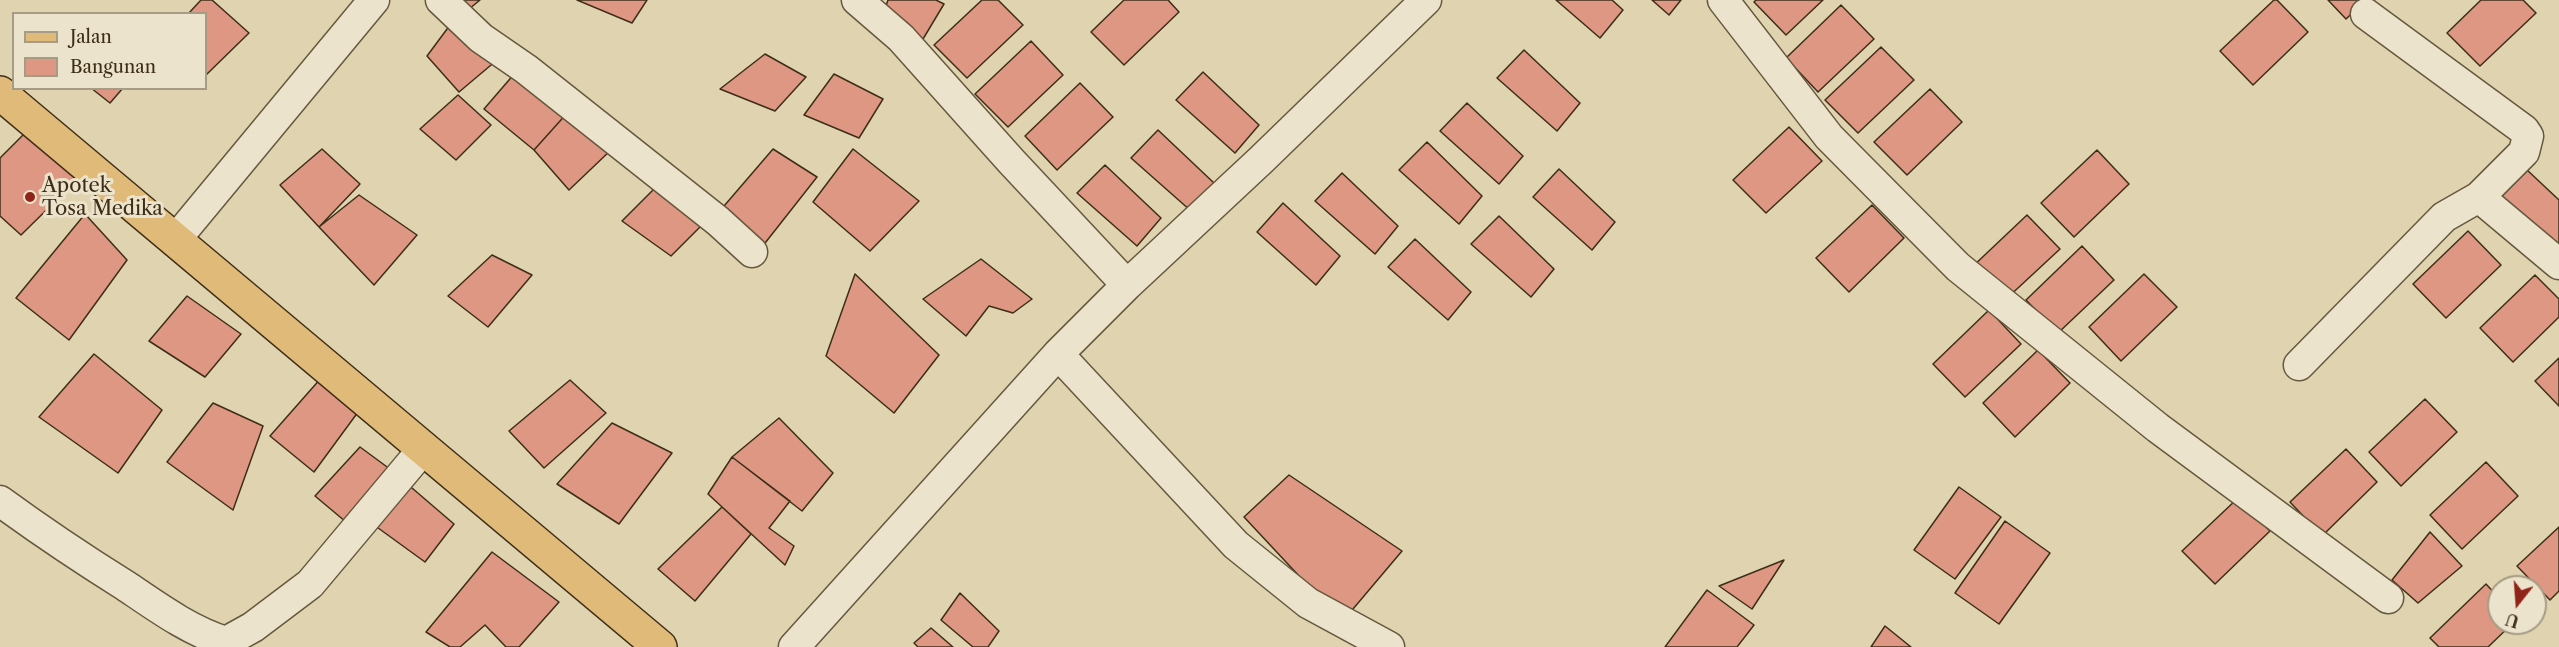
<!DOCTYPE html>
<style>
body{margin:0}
#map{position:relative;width:2559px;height:647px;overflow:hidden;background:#e0d4b0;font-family:"Libre Caslon Text",serif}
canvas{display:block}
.legend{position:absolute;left:12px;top:12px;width:195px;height:78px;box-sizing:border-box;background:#ebe3cc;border:2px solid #a69b84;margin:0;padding:8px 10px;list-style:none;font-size:18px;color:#3e2e18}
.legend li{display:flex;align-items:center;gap:12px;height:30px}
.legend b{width:30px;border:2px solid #a69b84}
.north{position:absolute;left:2487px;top:575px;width:60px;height:60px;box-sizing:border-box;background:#ebe3cc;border:2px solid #a69b84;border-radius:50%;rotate:197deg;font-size:16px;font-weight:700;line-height:24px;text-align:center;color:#3e2e18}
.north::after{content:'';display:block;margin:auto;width:21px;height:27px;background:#8f2418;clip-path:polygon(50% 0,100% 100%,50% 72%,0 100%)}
</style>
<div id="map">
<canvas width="2559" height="647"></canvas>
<ul class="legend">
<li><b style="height:8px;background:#e0ba78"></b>Jalan</li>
<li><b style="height:16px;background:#de9782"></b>Bangunan</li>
</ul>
<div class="north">U</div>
</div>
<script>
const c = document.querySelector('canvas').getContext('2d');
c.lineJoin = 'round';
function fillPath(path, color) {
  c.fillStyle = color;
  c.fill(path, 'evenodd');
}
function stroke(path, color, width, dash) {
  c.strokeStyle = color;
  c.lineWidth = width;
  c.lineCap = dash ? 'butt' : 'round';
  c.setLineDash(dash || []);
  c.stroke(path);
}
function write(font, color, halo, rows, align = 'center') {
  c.font = font + ' "Libre Caslon Text",serif';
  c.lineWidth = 6;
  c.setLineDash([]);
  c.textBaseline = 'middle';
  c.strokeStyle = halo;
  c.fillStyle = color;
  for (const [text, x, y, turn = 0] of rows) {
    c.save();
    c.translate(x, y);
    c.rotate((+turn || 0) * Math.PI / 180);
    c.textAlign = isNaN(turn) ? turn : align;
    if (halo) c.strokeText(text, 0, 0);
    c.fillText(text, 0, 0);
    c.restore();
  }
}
const building = new Path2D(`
 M201 0H212L249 33 206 75V14H188Z
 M448 0H480L463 14Z
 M577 0H647L632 23Z
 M888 0H936L944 4 920 44 883 15Z
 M982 0H998L1023 25 967 78 934 45Z
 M1124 0H1168L1179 12 1124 65 1091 32Z
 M1556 0H1612L1623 10 1600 38Z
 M1652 0H1681L1669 15Z
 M1756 0H1823L1786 35 1754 2Z
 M2274 0H2277L2308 32 2253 85 2220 51Z
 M2328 0H2366L2346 19Z
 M2481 0H2523L2536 13 2480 66 2447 33Z
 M1841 5 1874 39 1818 92 1786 58Z
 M453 21 497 60 459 92 427 56Z
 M1031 41 1063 75 1008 127 975 94Z
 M1881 47 1914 80 1858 133 1825 100Z
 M1524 50 1580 103 1557 131 1497 78Z
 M765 54 806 77 775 111 720 89Z
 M1203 72 1259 125 1235 153 1176 100Z
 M515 73 569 111 534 150 484 109Z
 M834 74 883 99 859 138 804 115Z
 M1080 83 1113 117 1057 170 1025 136Z
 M91 88H123L110 103Z
 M1930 89 1962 122 1907 175 1874 142Z
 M458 95 491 125 456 160 420 129Z
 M1467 103 1523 156 1499 184 1440 131Z
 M569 111 612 149 569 190 534 150Z
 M1789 127 1822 161 1766 213 1733 180Z
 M1158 130 1214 183 1191 211 1131 158Z
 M27 131 79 178 21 235 0 216V158Z
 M1427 142 1482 196 1459 224 1399 170Z
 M322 149 360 184 319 227 280 185Z
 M773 149 817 177 758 252 718 213Z
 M853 149 919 201 870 251 813 202Z
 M2097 150 2129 184 2074 237 2041 203Z
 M1105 165 1161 218 1137 246 1077 193Z
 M1559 169 1615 222 1592 250 1533 197Z
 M2526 169 2559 200V250L2499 198Z
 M1342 173 1398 226 1375 254 1315 201Z
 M658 185 702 225 671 256 622 221Z
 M359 195 417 235 374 285 319 227Z
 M1283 203 1340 256 1316 285 1257 232Z
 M1872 205 1904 238 1849 292 1816 258Z
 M85 214 127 260 69 340 16 298Z
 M2027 215 2060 249 2004 301 1971 268Z
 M1499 216 1554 269 1531 297 1471 244Z
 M2468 231 2501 265 2446 318 2413 284Z
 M1415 239 1471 292 1448 320 1388 267Z
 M2082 246 2114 280 2058 333 2026 300Z
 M492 255 532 275 488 327 448 296Z
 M981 259 1032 299 1013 313 989 306 966 336 923 299Z
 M855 274 939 355 894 413 826 356Z
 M2144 274 2177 307 2121 361 2089 327Z
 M2535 275 2559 299V317L2513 362 2480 328Z
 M187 296 241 334 205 377 149 341Z
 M1989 310 2021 344 1965 397 1933 364Z
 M2038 350 2070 383 2015 437 1983 403Z
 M94 354 162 410 118 473 39 417Z
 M2559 358V406L2535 381Z
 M322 377 361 408 314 472 270 436Z
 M570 380 606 413 544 468 509 431Z
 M2425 399 2457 432 2401 486 2369 452Z
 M213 403 263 426 233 510 167 462Z
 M779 418 833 473 802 511 732 457Z
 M612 423 672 453 619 524 557 484Z
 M360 447 398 475 352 527 315 496Z
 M2346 449 2377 482 2322 536 2290 502Z
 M732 457 790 501 769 528 794 546 785 565 708 494Z
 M2486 462 2518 496 2462 549 2430 515Z
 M1289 475 1402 551 1342 622 1244 517Z
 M405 482 454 524 425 562 374 525Z
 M1959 487 2001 517 1955 579 1914 550Z
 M2238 498 2270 531 2215 584 2182 551Z
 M722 507 751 534 695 601 658 569Z
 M2005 521 2050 553 1999 624 1955 593Z
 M2559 527V591L2550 600 2517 566Z
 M2430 532 2462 566 2418 603 2392 580Z
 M492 552 559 602 519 647H506L485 625 460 647H450L426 632Z
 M1784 560 1752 609 1719 586Z
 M2486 584 2499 598V623H2513L2488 647H2439L2430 638Z
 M1707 590 1754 625 1737 647H1665Z
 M960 593 999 631 988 647H973L941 620Z
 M1885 626 1911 647H1871Z
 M931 628 953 647H918L914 643Z`);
fillPath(building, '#de9782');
stroke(building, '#3e2e18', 1.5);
const minor = new Path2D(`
 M441 0 481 38 526 69 718 221 752 252
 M857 0 901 38 1011 161 1127 285
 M1723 0 1829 137 1958 267 2158 428 2388 598
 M2366 14 2524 130 2528 136 2524 152 2479 197
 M176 239 374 0
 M1058 354 1236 545 1308 603 1389 647
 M2299 365 2444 217 2479 197 2559 264
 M0 501C41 531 83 559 126 586 157 607 190 631 226 642L253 627 310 584 424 448
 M794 647 1058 354 1127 285 1261 160 1426 0`);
const primary = new Path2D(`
 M0 93 660 647`);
stroke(minor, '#66583e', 33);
stroke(primary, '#3e2e18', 36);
stroke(minor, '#ebe3cc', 30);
stroke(primary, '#e0ba78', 33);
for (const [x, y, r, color] of [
 [30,197,6,"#8f2418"]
]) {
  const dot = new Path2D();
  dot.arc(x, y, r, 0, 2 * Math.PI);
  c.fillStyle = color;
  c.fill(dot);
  stroke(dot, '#ebe3cc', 2);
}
write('20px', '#3e2e18', '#ebe3cc', [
 ["Apotek",42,186],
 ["Tosa Medika",42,209]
], 'left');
</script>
